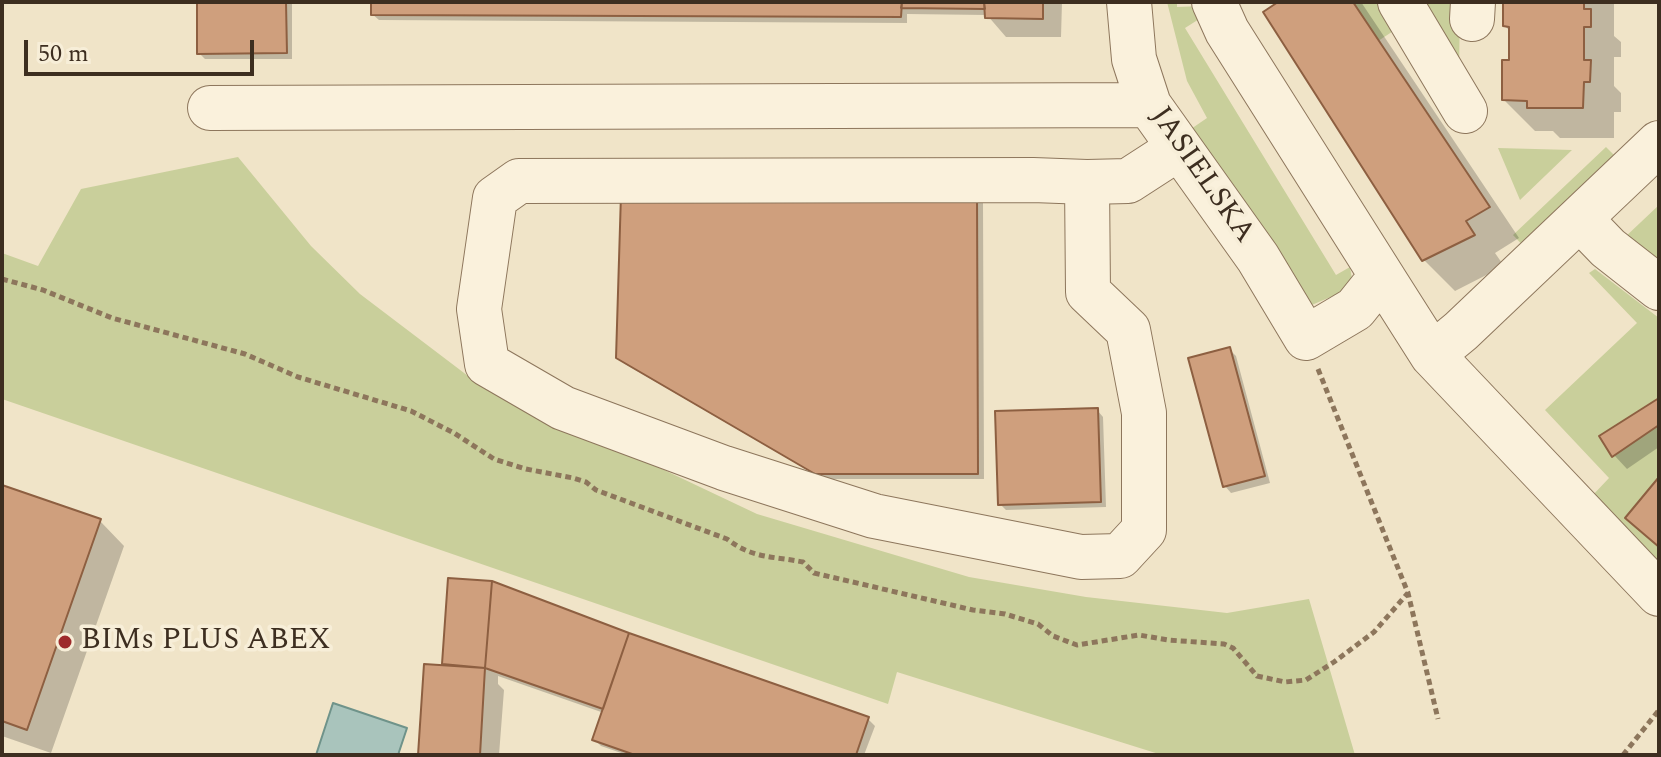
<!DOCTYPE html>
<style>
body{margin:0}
#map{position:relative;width:1661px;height:757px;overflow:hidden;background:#f0e4c8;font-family:Spectral,serif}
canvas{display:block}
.frame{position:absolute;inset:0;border:4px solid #3d2e20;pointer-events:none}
.scale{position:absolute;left:24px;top:40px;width:230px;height:36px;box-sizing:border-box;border:4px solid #3d2e20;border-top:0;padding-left:10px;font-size:24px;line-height:28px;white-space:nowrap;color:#3d2e20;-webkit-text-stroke:6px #f7eed8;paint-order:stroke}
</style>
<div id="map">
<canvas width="1661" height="757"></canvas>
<div class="frame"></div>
<div class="scale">50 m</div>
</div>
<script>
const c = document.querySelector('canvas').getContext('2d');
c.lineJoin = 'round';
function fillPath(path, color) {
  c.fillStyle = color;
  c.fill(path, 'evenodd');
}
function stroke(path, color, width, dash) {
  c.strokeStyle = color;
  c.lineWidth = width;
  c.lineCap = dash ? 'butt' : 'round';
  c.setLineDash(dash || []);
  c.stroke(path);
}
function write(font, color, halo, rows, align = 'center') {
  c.font = font + ' Spectral,serif';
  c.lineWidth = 7;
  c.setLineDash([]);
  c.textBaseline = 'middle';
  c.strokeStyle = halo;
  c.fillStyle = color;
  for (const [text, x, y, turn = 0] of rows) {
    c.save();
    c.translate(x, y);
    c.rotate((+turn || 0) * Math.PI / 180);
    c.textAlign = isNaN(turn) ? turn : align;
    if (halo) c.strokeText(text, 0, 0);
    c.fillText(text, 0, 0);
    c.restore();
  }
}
fillPath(new Path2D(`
 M1167 2H1177V7L1202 6 1204 16 1185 28 1336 275 1350 267 1352 279 1347 290 1307 307 1188 131 1207 118 1187 81Z
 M1353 2H1386L1401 26 1378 41Z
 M1414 2H1460L1459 75Z
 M1606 147 1622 163 1529 252 1513 235Z
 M1498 148 1572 150 1520 200Z
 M238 157 311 246 360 294 472 379 757 514 969 577 1086 597 1227 613 1309 599 1355 755H1162L897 672 888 704 2 399V253L38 266 81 189Z
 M1659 205V269L1623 239Z
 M1595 269 1659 318V564L1592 496 1609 478 1545 410 1637 323 1589 273Z`), '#c9cf9b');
const water = new Path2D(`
 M333 703 407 728 398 755H316Z`);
fillPath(water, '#a9c4bc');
stroke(water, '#6f938a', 2);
fillPath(new Path2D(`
 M199 2H292V59H205L199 53Z
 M373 2H1062L1061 37H1006L987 15 907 14V23L379 20 372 14Z
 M1281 2H1361L1519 238 1495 253 1504 266 1455 291 1424 260Z
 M1512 2H1614V36L1621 42V57H1614V86L1621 93V112H1614V138H1560L1553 131H1535L1504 100 1511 62V32L1505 26Z
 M623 196 983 201 984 479H823L625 364 618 357Z
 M1229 349 1236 356 1270 483 1231 493 1225 486Z
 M1659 401V447L1627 469 1614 455Z
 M1097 410 1103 417 1106 507 1006 510 1000 504Z
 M2 487 100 521 124 546 51 753 2 736Z
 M629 635 868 719 875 726 864 755H627L601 746 594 739 604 713 498 676V684L504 690 499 755H420L448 667 444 664Z`), '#0003');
const building = new Path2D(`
 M197 2H286L287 53 197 54Z
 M371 2H902L901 17 371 15Z
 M902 2H984L985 9 901 8Z
 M984 2H1043V19L985 18Z
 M1278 2H1353L1490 207 1466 221 1475 235 1422 261 1263 12Z
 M1503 2H1584V9H1591V27H1584V60H1591L1590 82H1584L1583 108H1527V101L1502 100V60H1509V27L1503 26Z
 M977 192 978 474H815L616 358 621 194Z
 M1230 347 1265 476 1223 487 1188 358Z
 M1659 398V425L1612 457 1599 436Z
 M1098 408 1101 502 998 505 995 411Z
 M1659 477V547L1625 518Z
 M2 485 101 519 27 730 2 721Z
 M448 578 492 581 485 668 442 664Z
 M492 581 629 633 603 709 485 668Z
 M629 633 869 717 856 755H635L592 740Z
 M424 664 485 668 480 755H418Z`);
fillPath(building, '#cf9f7d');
stroke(building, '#8d5f41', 2);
const minor = new Path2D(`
 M1129 2 1134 59 1149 105 1258 258 1306 338 1355 309 1371 289 1385 281 1227 31 1214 2
 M1400 2 1465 111
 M1472 19 1473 2
 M210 108 1149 105
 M1087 182 1033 180 519 181 495 198 479 309 487 364 563 408 724 468 874 516 1081 557 1120 556 1144 530V413L1128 330 1088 292 1087 182 1128 181 1179 148
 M1580 219 1608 248 1659 288
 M1385 281 1432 355 1659 594
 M1432 355 1461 331 1659 143`);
stroke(minor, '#8d765c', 46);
stroke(new Path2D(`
 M2 279 43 290 112 318 245 354 298 377 411 411 454 433 494 459 526 469 573 478 586 482 596 490 727 539C753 559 773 556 803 562L814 573 973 610 1005 614 1038 624 1053 636 1077 645 1139 635 1168 640 1224 644 1233 648 1257 676 1285 682 1306 680 1334 662 1374 632 1408 593
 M1318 369 1408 593 1438 719
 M1623 755 1659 710`), '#8d765c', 5, [6, 4]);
stroke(minor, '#faf1dc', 44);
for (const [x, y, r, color] of [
 [65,642,8,"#9e2a2b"]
]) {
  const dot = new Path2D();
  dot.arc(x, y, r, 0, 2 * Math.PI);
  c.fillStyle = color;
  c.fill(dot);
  stroke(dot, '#f7eed8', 3);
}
write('30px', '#3d2e20', '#f7eed8', [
 ["JASIELSKA",1201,176,55]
]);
write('30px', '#3d2e20', '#f7eed8', [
 ["BIMs PLUS ABEX",81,642]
], 'left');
</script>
